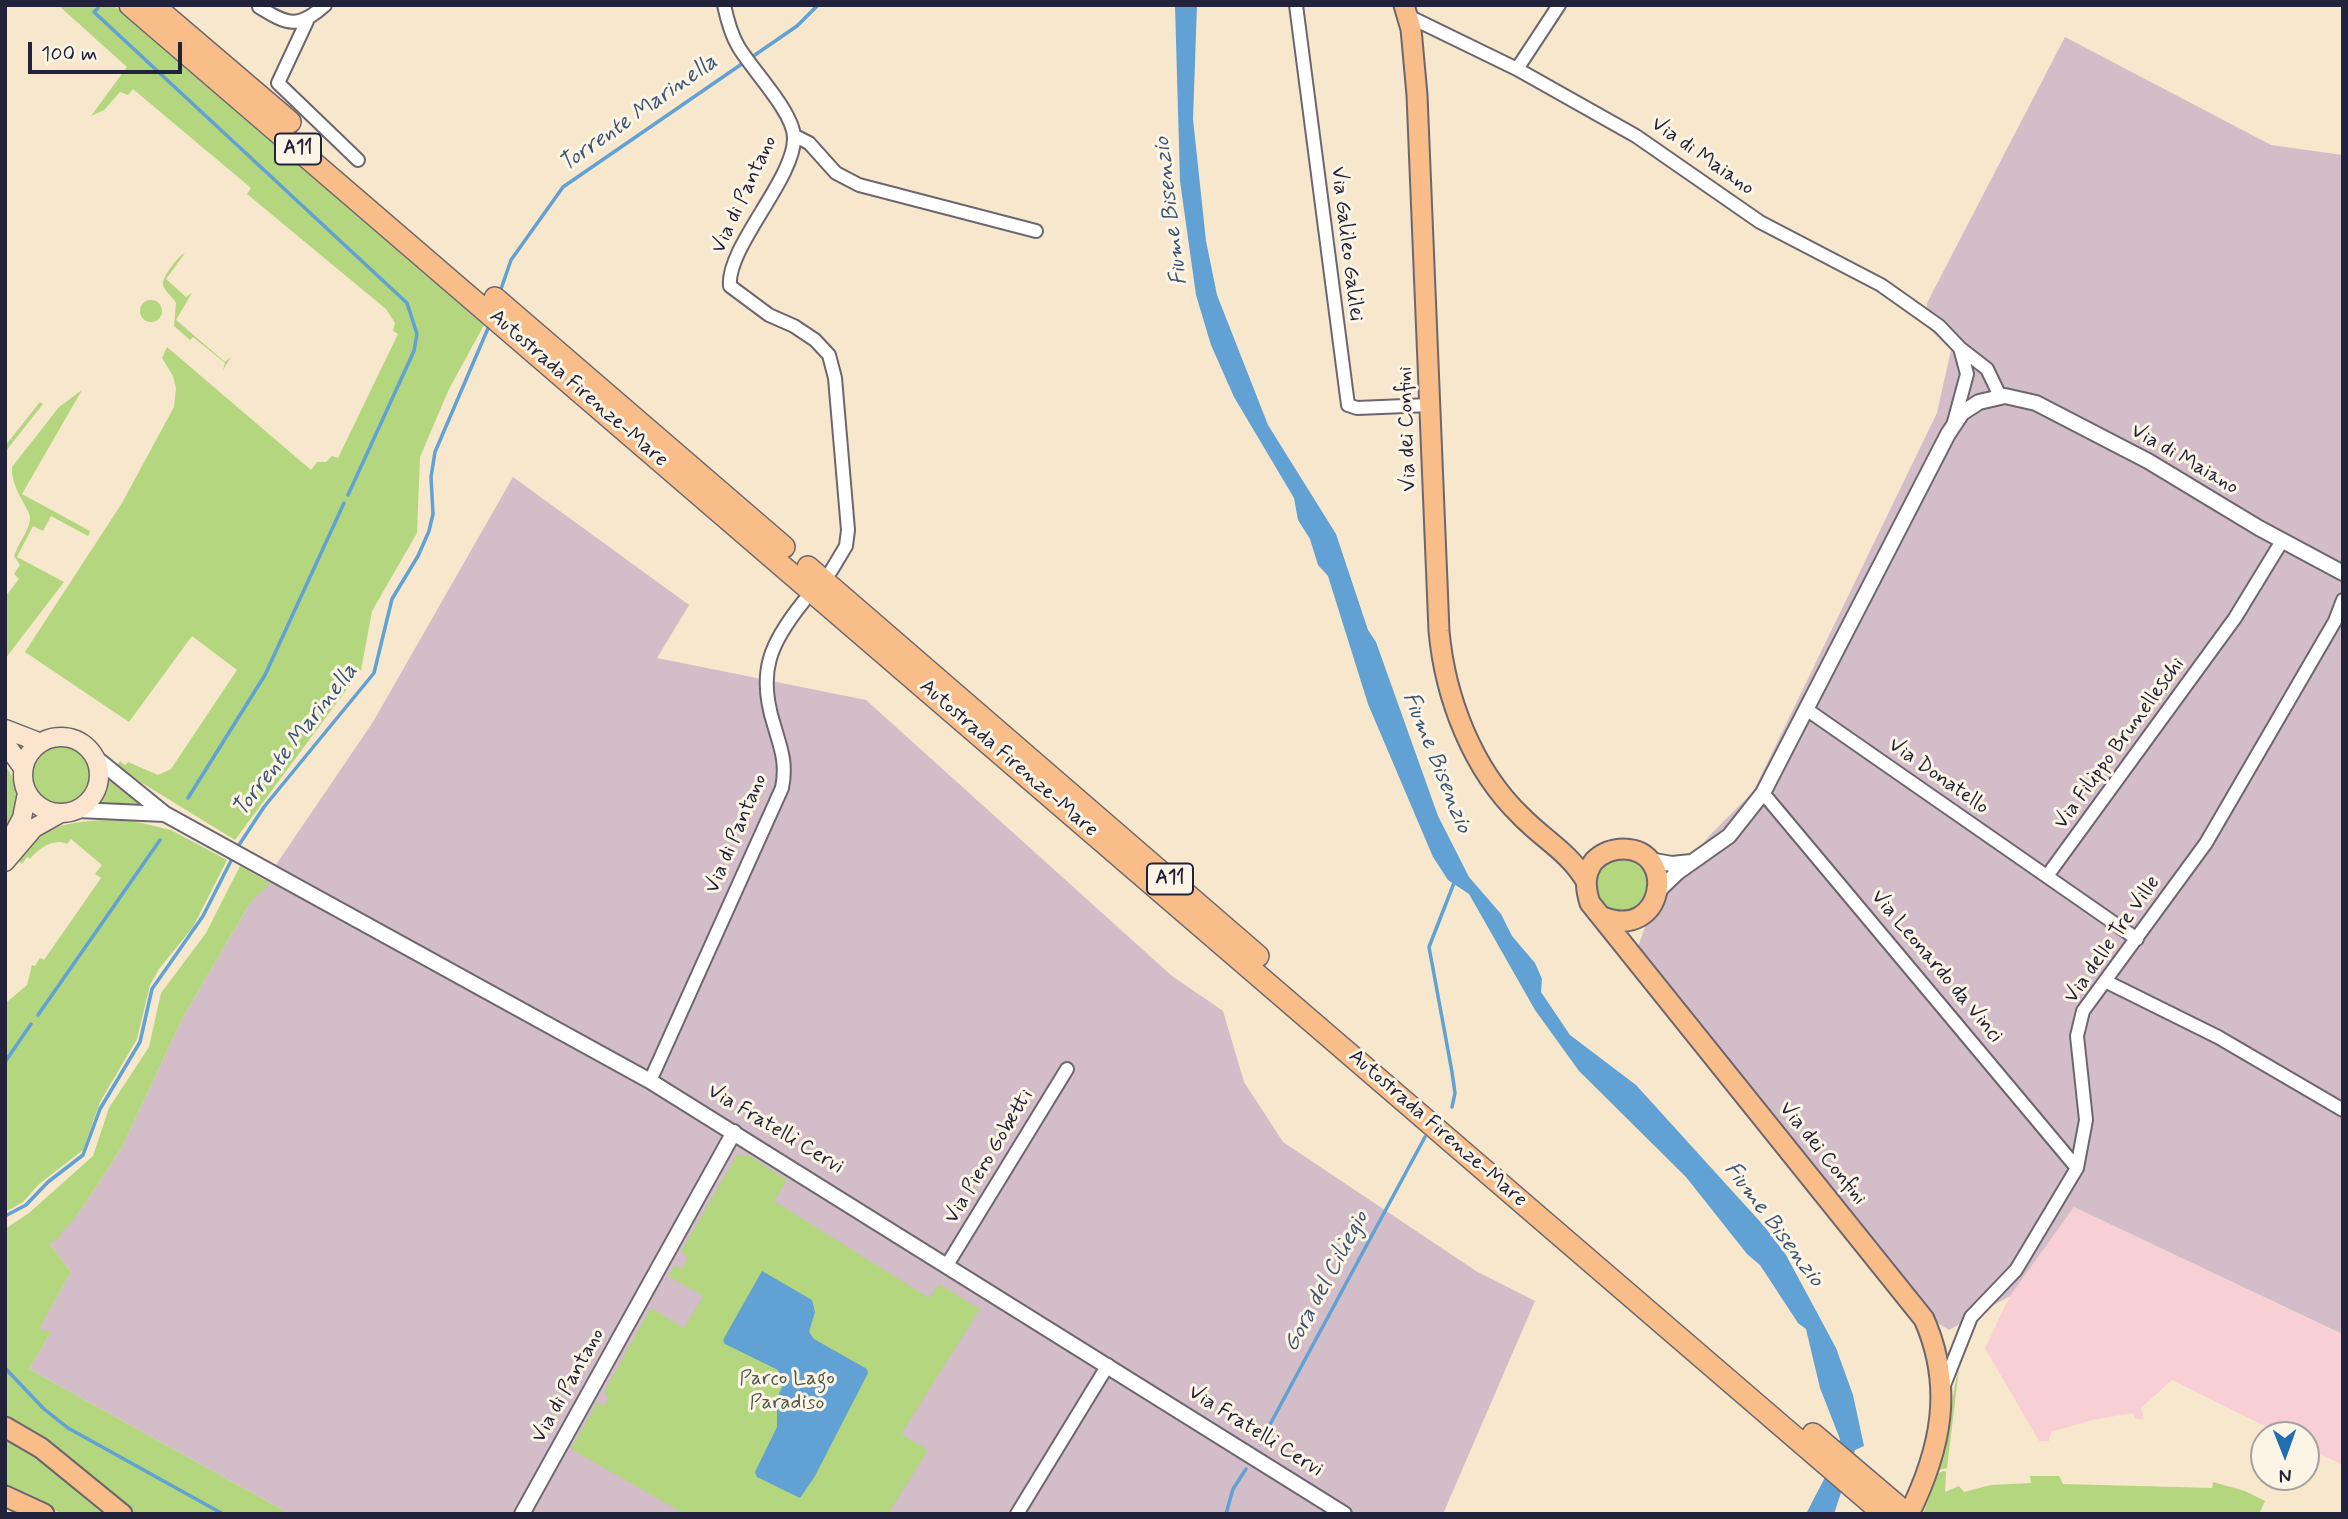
<!DOCTYPE html>
<style>
body{margin:0}
#map{position:relative;width:2348px;height:1519px;overflow:hidden;background:#f6e7cd;font-family:Mynerve,sans-serif}
canvas{display:block}
.frame{position:absolute;inset:0;border:7px solid #22223b;pointer-events:none}
.north{position:absolute;left:2250px;top:1421px;width:70px;height:70px;box-sizing:border-box;background:#fcf5e5;border:2px solid #a5a1a1;border-radius:50%;rotate:179deg;font-size:19px;font-weight:700;line-height:28px;text-align:center;color:#22223b}
.north::after{content:'';display:block;margin:auto;width:24px;height:32px;background:#1f6fb2;clip-path:polygon(50% 0,100% 100%,50% 72%,0 100%)}
.scale{position:absolute;left:28px;top:42px;width:154px;height:32px;box-sizing:border-box;border:4px solid #22223b;border-top:0;padding-left:9px;font-size:21px;line-height:24px;white-space:nowrap;color:#22223b;-webkit-text-stroke:5px #fcf5e5;paint-order:stroke}
</style>
<div id="map">
<canvas width="2348" height="1519"></canvas>
<div class="frame"></div>
<div class="north">N</div>
<div class="scale">100 m</div>
</div>
<script>
const c = document.querySelector('canvas').getContext('2d');
c.lineJoin = 'round';
function fillPath(path, color) {
  c.fillStyle = color;
  c.fill(path, 'evenodd');
}
function stroke(path, color, width, dash) {
  c.strokeStyle = color;
  c.lineWidth = width;
  c.lineCap = dash ? 'butt' : 'round';
  c.setLineDash(dash || []);
  c.stroke(path);
}
function write(font, color, halo, rows, align = 'center') {
  c.font = font + ' Mynerve,sans-serif';
  c.lineWidth = 6;
  c.setLineDash([]);
  c.textBaseline = 'middle';
  c.strokeStyle = halo;
  c.fillStyle = color;
  for (const [text, x, y, turn = 0] of rows) {
    c.save();
    c.translate(x, y);
    c.rotate((+turn || 0) * Math.PI / 180);
    c.textAlign = isNaN(turn) ? turn : align;
    if (halo) c.strokeText(text, 0, 0);
    c.fillText(text, 0, 0);
    c.restore();
  }
}
fillPath(new Path2D(`
 M2074 1207 2339 1333 2343 1328V1465L2306 1447V1435H2283L2172 1380 2141 1408 2144 1420 2136 1419 2133 1413 2092 1420 2051 1432 2049 1441H2039L1985 1348 2010 1296Z`), '#f7cfd5');
fillPath(new Path2D(`
 M2065 37 2271 145 2343 155V1328L2340 1333 2074 1207 2010 1296 1949 1330 1933 1320 1638 947 1646 924 1672 884 1709 836 1753 792 1937 413 1951 350 1926 326 1927 303Z
 M513 477 689 605 657 658 866 700 1172 976 1223 1011 1244 1082 1283 1142 1476 1271 1535 1301 1443 1514H290L29 1369 51 1332 38 1330 71 1272 49 1243 78 1214 122 1147 183 1017 250 903 373 722Z`), '#d2bdc8');
fillPath(new Path2D(`
 M58 5H113L484 325 449 389 420 457 417 533 372 611 361 670 235 840 116 767 120 761 125 765 128 762 158 775 171 769 237 670 192 636 129 722 25 652 122 503 174 407 176 388 173 376 162 358 167 347 311 470 317 462H326L332 456 338 458 398 334 393 331 395 323 386 309 247 194 251 188 133 89 128 95 120 92 104 110 91 116 127 67Z
 M185 253 166 279 186 297 192 293 176 320 225 362 231 357 223 370 225 363 193 337 190 340 174 326 176 303C173 297 163 290 163 284 162 277 179 255 185 253Z
 M140 311a11 11 0 1 1 22 0a11 11 0 1 1-22 0Z
 M82 390 22 494 90 531 88 536 51 516 43 531 33 526 17 557 64 582 5 659V597L19 579 14 574 20 565 14 556C18 544 28 532 30 520 32 510 11 491 12 467L59 407Z
 M40 402 43 404 5 452V446Z
 M31 776a31 31 0 1 1 62 0a31 31 0 1 1-62 0Z
 M5 765C23 789 16 810 5 835Z
 M108 779H109L154 807 98 804Z
 M125 819 171 830 227 860 193 927 159 969 150 985 137 1039 100 1102 83 1150 39 1184 23 1202 5 1212 7 1002 27 985 32 965 35 966 40 958 44 960 101 878 95 874 102 865 71 839 67 844C55 837 37 849 30 859L27 857 22 864 19 861 24 855 20 852C52 819 82 822 125 819Z
 M1595 885a27 27 0 1 1 54 0a27 27 0 1 1-54 0Z
 M240 866 270 883 250 903 183 1017 122 1147 78 1214 56 1240 49 1243 71 1272 39 1329 51 1332 29 1369 290 1514H129L5 1422V1229L29 1213 93 1156 109 1108 149 1047 161 993 206 933Z
 M737 1155H748L787 1180 774 1201 929 1298 939 1284 980 1309 901 1434 928 1450 888 1514H685L571 1449 597 1403 604 1406 609 1398 604 1391 651 1308 684 1328 703 1296 668 1276 675 1265 682 1269 688 1258 681 1251Z
 M1959 1368 1947 1468 1939 1470C1949 1437 1950 1401 1959 1368Z
 M5 1433 12 1436 113 1514H63L5 1487Z
 M1944 1471 1946 1472 1945 1492 1959 1486 1964 1492 1991 1485 2031 1483 2030 1476H2059L2063 1484 2212 1488 2213 1482 2245 1491 2265 1501 2259 1514H1923L1938 1473Z`), '#b3d67e');
fillPath(new Path2D(`
 M1175 5H1197L1193 119 1206 241 1217 295 1268 425 1336 534 1368 630 1376 642 1438 816 1469 877 1501 914 1512 936 1535 963 1542 979 1541 992 1570 1035 1636 1085 1764 1226 1786 1255 1836 1348 1853 1395 1864 1446 1855 1450 1834 1514H1806L1835 1458 1840 1439 1820 1388 1806 1329 1798 1323 1760 1265 1747 1254 1686 1177 1579 1071 1535 1010 1469 894 1448 880 1433 857 1368 704 1328 576 1318 565 1310 539 1298 520 1294 498 1234 397 1211 345 1196 295 1180 181Z
 M762 1271 812 1300 815 1312 809 1332 814 1339 867 1369 868 1373 815 1476 800 1498 757 1477 755 1472 777 1427V1398L784 1383 778 1370 725 1344 723 1340Z`), '#61a1d4');
stroke(new Path2D(`
 M98 8 94 12 407 303 417 334 414 351 348 495
 M500 292 511 260 563 187 797 26 818 5
 M188 798 265 675 344 503
 M237 848 264 807 374 673 392 599 418 556 429 531 433 514 431 477 435 452 489 326
 M38 1015 160 840
 M5 1062 31 1024
 M1452 1107 1455 1093 1452 1072 1429 947 1454 883
 M5 1216 26 1205 48 1182 83 1155 100 1109 140 1042 152 989 203 916 234 855
 M5 1368 44 1409 68 1428 223 1514
 M1260 1443 1425 1137
 M1226 1514 1233 1489 1246 1469`), '#61a1d4', 3.5);
const minor = new Path2D(`
 M724 5C727 19 731 34 738 46 751 69 794 112 794 138 795 178 726 248 730 286L769 315 794 326 815 340 829 355 835 378 848 530 846 546 831 571
 M1296 5 1348 405 1357 408 1430 405
 M259 7C288 25 298 29 325 5
 M1408 16 1517 69 1636 136 1760 222 1881 285 1939 326 1960 348 1987 369 2000 396
 M307 21 278 83 358 160
 M1517 69 1559 5
 M795 136 809 143 836 173 859 185 1036 231
 M1954 422 1967 374 1960 348
 M1806 709 2137 939
 M1763 793 2077 1168
 M2047 876 2235 618 2282 541
 M2105 981 2218 1037 2343 1110
 M650 1081 782 788C787 763 781 749 774 725 757 672 770 643 804 601
 M947 1265 1067 1069
 M1944 1385 1971 1317 2016 1270 2077 1168 2086 1120 2077 1036 2083 1011 2206 843 2335 621 2343 600
 M1017 1514 1108 1365`);
const tertiary = new Path2D(`
 M96 758 165 814 650 1081 1344 1514
 M78 810 165 814
 M1649 860 1672 864 1691 862
 M1658 891 1678 872 1729 836 1763 793 1948 434 1962 413 1979 402 2005 396 2036 403 2148 461 2259 528 2343 573
 M522 1514 734 1132`);
const secondary = new Path2D(`
 M5 729 41 743
 M23 775a38 38 0 1 1 76 0a38 38 0 1 1-76 0Z
 M5 743 23 768
 M8 844 22 818 27 793
 M5 862 34 828 59 814`);
const primary = new Path2D(`
 M1404 5 1411 29 1417 95 1439 631C1445 697 1472 769 1521 816 1543 839 1569 852 1586 881
 M1603 917C1664 941 1678 850 1624 849 1613 849 1602 853 1594 861 1584 874 1585 888 1590 903L1924 1319C1954 1387 1941 1449 1909 1514`);
const trunk = new Path2D(`
 M5 1427 41 1448 122 1514
 M5 1496 44 1514`);
const motorway = new Path2D(`
 M130 5 1884 1514
 M153 5 290 122
 M495 298 784 547
 M808 567 1258 956
 M1813 1434 1907 1514`);
stroke(minor, '#6c676e', 16);
stroke(tertiary, '#6c676e', 18);
stroke(secondary, '#6c676e', 21);
stroke(primary, '#6c676e', 23);
stroke(trunk, '#6c676e', 23);
stroke(motorway, '#6c676e', 24);
stroke(minor, '#fff', 12);
stroke(tertiary, '#fff', 14);
stroke(secondary, '#fce5cf', 18);
stroke(primary, '#f8bd88', 19);
stroke(trunk, '#f8bd88', 19);
stroke(motorway, '#f8bd88', 21);
for (const [x, y, w] of [
 [298,149,46],
 [1170,879,46]
]) {
  const box = new Path2D();
  box.roundRect(x - w / 2, y - 15.5, w, 31, 5);
  c.fillStyle = '#fcf5e5';
  c.fill(box);
  stroke(box, '#22223b', 2);
}
write('bold 19px', '#22223b', null, [
 ["A11",298,149],
 ["A11",1170,879]
]);
write('21px', '#22223b', '#fcf5e5', [
 ["Via di Maiano",1702,157,35],
 ["Via di Pantano",745,195,-65],
 ["Via Galileo Galilei",1346,244,83],
 ["Autostrada Firenze-Mare",578,389,41],
 ["Via dei Confini",1408,429,-92],
 ["Via di Maiano",2184,460,30],
 ["Via Filippo Brunelleschi",2120,744,-54],
 ["Autostrada Firenze-Mare",1008,759,41],
 ["Via Donatello",1938,777,35],
 ["Via di Pantano",737,834,-67],
 ["Via delle Tre Ville",2113,940,-55],
 ["Via Leonardo da Vinci",1936,967,50],
 ["Autostrada Firenze-Mare",1437,1129,41],
 ["Via Fratelli Cervi",775,1130,31],
 ["Via dei Confini",1822,1154,51],
 ["Via Piero Gobetti",990,1157,-59],
 ["Via di Pantano",569,1386,-61],
 ["Via Fratelli Cervi",1255,1432,32]
]);
write('21px', '#4e584f', '#fcf5e5', [
 ["Parco Lago",787,1380],
 ["Paradiso",787,1404]
]);
write('italic 23px', '#3b5578', '#fcf5e5', [
 ["Torrente Marinella",639,114,-35],
 ["Fiume Bisenzio",1172,211,-97],
 ["Torrente Marinella",296,741,-52],
 ["Fiume Bisenzio",1436,763,68],
 ["Fiume Bisenzio",1773,1225,53],
 ["Gora del Ciliegio",1327,1282,-62]
]);
</script>
